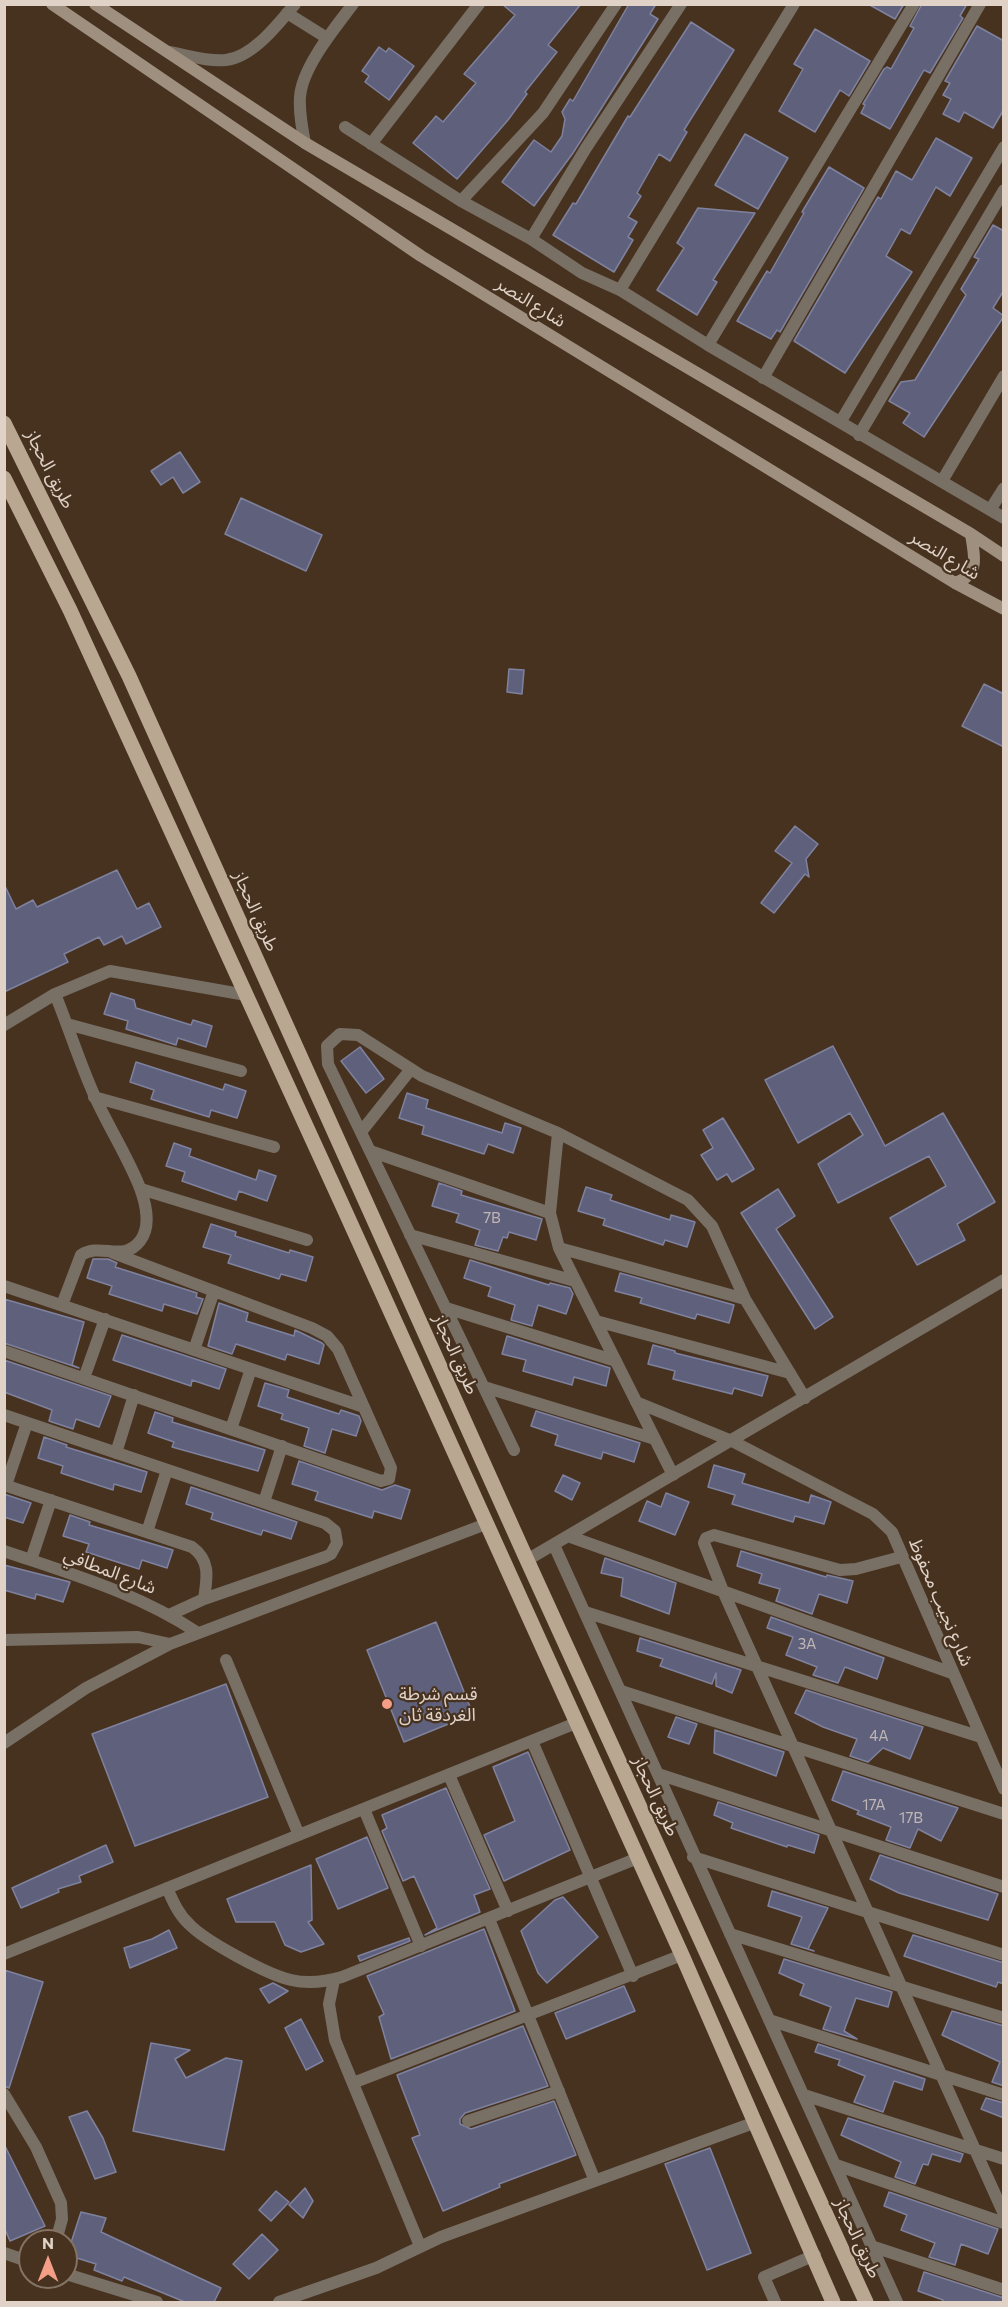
<!DOCTYPE html>
<meta charset="utf-8">
<style>
body{margin:0}
#map{position:relative;width:1008px;height:2307px;overflow:hidden;background:#473220;font-family:Commissioner,sans-serif}
canvas{display:block}
.frame{position:absolute;inset:0;border:6px solid #e0d2c7;pointer-events:none}
.north{position:absolute;left:18px;top:2229px;width:60px;height:60px;box-sizing:border-box;background:#473220;border:2px solid #847263;border-radius:50%;rotate:0deg;font-size:16px;font-weight:700;line-height:24px;text-align:center;color:#e0d2c7}
.north::after{content:'';display:block;margin:auto;width:21px;height:27px;background:#f49e87;clip-path:polygon(50% 0,100% 100%,50% 72%,0 100%)}
</style>
<div id="map">
<canvas width="1008" height="2307"></canvas>
<div class="frame"></div>
<div class="north">N</div>
</div>
<script>
const c = document.querySelector('canvas').getContext('2d');
c.lineJoin = 'round';
function fillPath(path, color) {
  c.fillStyle = color;
  c.fill(path, 'evenodd');
}
function stroke(path, color, width, dash) {
  c.strokeStyle = color;
  c.lineWidth = width;
  c.lineCap = dash ? 'butt' : 'round';
  c.setLineDash(dash || []);
  c.stroke(path);
}
function write(font, color, halo, rows, align = 'center') {
  c.font = font + ' Commissioner,"Noto Sans Arabic",sans-serif';
  c.lineWidth = 4.5;
  c.setLineDash([]);
  c.textBaseline = 'middle';
  c.strokeStyle = halo;
  c.fillStyle = color;
  for (const [text, x, y, turn = 0] of rows) {
    c.save();
    c.translate(x, y);
    c.rotate((+turn || 0) * Math.PI / 180);
    c.textAlign = isNaN(turn) ? turn : align;
    if (halo) c.strokeText(text, 0, 0);
    c.fillText(text, 0, 0);
    c.restore();
  }
}
const building = new Path2D(`
 M502 4H581L548 45 557 52 525 92 527 94 508 120 457 179 413 143 436 116 443 122 476 83 464 74 515 15Z
 M629 4H656L650 14 658 19 573 153 534 206 502 182 534 140 551 152 562 136 565 119 562 112 570 99 573 101Z
 M868 4H904L895 19Z
 M922 4H967L960 16 963 18 930 73 924 70 890 129 861 113 865 105 863 104 884 69 887 67 891 69 914 28 910 26Z
 M691 22 734 50 684 130 687 132 670 161 659 154 637 193 641 196 628 217 637 222 628 237 633 240 614 272 553 235 573 203 576 204 628 116 630 117Z
 M977 26 1004 41V109L993 128 964 112 959 122 943 114 951 99 943 95 950 83 945 81Z
 M815 29 870 61 849 96 840 90 815 132 779 111 803 69 794 64Z
 M379 47 386 52 389 48 414 66 389 100 365 82 369 76 362 71Z
 M745 134 788 158 758 209 715 185Z
 M936 138 972 158 950 196 936 187 910 234 901 229 886 256 912 272 845 373 794 341 878 197 881 199 896 171 912 180Z
 M829 167 864 188 780 332 777 330 771 339 737 321 767 271 770 273 804 213 802 212Z
 M698 208 755 213 713 280 717 282 697 315 657 290 684 248 677 243Z
 M993 225 1004 231V290L993 308 1004 316 924 437 903 423 910 413 889 401 901 382 915 380 944 332 966 295 961 289 979 259 974 257Z
 M180 452 200 482 183 493 173 477 161 485 151 471Z
 M241 498 322 535 306 571 225 534Z
 M509 669 524 670 522 694 507 692Z
 M984 684 1004 694V747L962 726Z
 M795 826 818 844 806 859 809 877 805 874 774 913 761 903 792 863 775 851Z
 M117 870 137 909 149 903 161 927 126 944 122 936 104 945 99 937 64 954 68 962 4 992V884L16 909 33 900 37 907Z
 M111 993 134 1000 136 1008 191 1025 193 1020 212 1026 206 1047 178 1038 176 1045 126 1029 128 1021 104 1014Z
 M833 1046 885 1146 943 1113 995 1202 957 1224 965 1240 917 1265 890 1218 946 1186 929 1156 838 1203 818 1164 863 1135 850 1113 798 1143 765 1080Z
 M360 1047 384 1079 366 1093 341 1061Z
 M136 1062 223 1090 225 1084 246 1091 237 1118 211 1110 209 1117 151 1099 154 1090 130 1082Z
 M407 1093 428 1100 426 1108 502 1133 505 1123 521 1128 513 1153 488 1144 484 1154 422 1134 424 1126 399 1118Z
 M723 1118 754 1169 732 1182 727 1174 717 1180 701 1155 713 1148 703 1130Z
 M174 1143 191 1149 189 1156 256 1180 259 1170 276 1176 267 1201 239 1191 236 1200 182 1181 185 1172 166 1166Z
 M439 1183 462 1191 461 1195 542 1219 536 1240 509 1232 507 1238 503 1237 498 1251 475 1245 480 1230 456 1222 459 1214 432 1206Z
 M586 1187 612 1195 610 1200 670 1220 671 1215 695 1222 687 1247 665 1240 663 1245 603 1225 605 1219 578 1211Z
 M778 1189 795 1216 776 1229 833 1317 815 1329 741 1213Z
 M211 1224 236 1232 235 1236 289 1253 290 1250 313 1257 306 1281 281 1274 279 1279 228 1263 231 1255 203 1247Z
 M93 1259H108L117 1263 115 1267 197 1293 196 1297 203 1299 197 1314 164 1304 162 1311 109 1294 112 1286 87 1278Z
 M470 1260 549 1285 550 1283 570 1288 573 1294 566 1314 538 1305 532 1326 511 1320 515 1305 488 1296 491 1287 464 1278Z
 M620 1273 734 1305 729 1323 697 1314 695 1319 640 1303 642 1298 615 1291Z
 M4 1299 84 1322 72 1365 79 1368 4 1343Z
 M219 1303 248 1313 246 1321 294 1336 295 1330 322 1343 324 1345 319 1364 287 1354 285 1360 236 1344 232 1354 208 1346Z
 M122 1335 226 1369 219 1389 192 1380 191 1386 113 1360Z
 M507 1336 610 1368 606 1386 574 1377 572 1385 523 1371 526 1360 502 1354Z
 M653 1345 675 1351V1353L768 1376 762 1396 734 1388 732 1394 673 1379 675 1371 648 1364Z
 M4 1360 111 1396 99 1427 76 1419 73 1429 49 1421 52 1410 4 1392Z
 M265 1383 289 1390 287 1397 339 1414 341 1410 359 1416 361 1421 356 1436 332 1429 325 1453 304 1446 309 1428 281 1419 283 1414 258 1406Z
 M536 1411 640 1443 634 1462 603 1452 601 1459 555 1445 558 1435 531 1426Z
 M155 1412 173 1418 172 1422 265 1450 258 1471 172 1447 174 1442 148 1433Z
 M44 1437 67 1445 66 1447 147 1472 141 1492 114 1484 113 1490 61 1473 63 1466 38 1458Z
 M299 1461 382 1490 395 1485 410 1490 401 1519 374 1511 372 1518 315 1500 318 1492 292 1484Z
 M714 1465 745 1474 742 1483 809 1503 811 1495 831 1502 824 1524 795 1516 793 1522 732 1504 735 1495 708 1487Z
 M563 1475 580 1483 572 1500 555 1491Z
 M191 1487 297 1522 291 1539 263 1530 261 1535 211 1519 213 1513 186 1504Z
 M666 1493 689 1502 675 1535 639 1521 647 1501 661 1507Z
 M4 1494 31 1503 23 1523 4 1517Z
 M70 1515 90 1522 89 1525 173 1550 167 1568 142 1560 139 1569 86 1552 89 1544 63 1536Z
 M741 1551 826 1577 827 1575 853 1581 847 1603 819 1594 812 1614 776 1601 780 1589 759 1583 762 1574 737 1566Z
 M605 1558 676 1583 669 1614 621 1596 623 1578 601 1573Z
 M4 1565 70 1582 63 1602 36 1594 35 1599 4 1590Z
 M771 1617 884 1658 877 1679 845 1667 838 1683 813 1675 817 1667 786 1655 793 1637 767 1628Z
 M436 1622 473 1714 404 1742 367 1650Z
 M640 1638 741 1670 732 1693 716 1686V1673L712 1684 660 1666 663 1659 637 1651Z
 M226 1684 268 1797 135 1846 92 1734Z
 M806 1690 923 1727 910 1759 883 1748 868 1762 850 1756 857 1739 823 1727 795 1713Z
 M676 1717 697 1724 689 1744 668 1737Z
 M715 1730 784 1752 776 1776 714 1753Z
 M528 1752 570 1850 504 1881 484 1835 515 1821 493 1767Z
 M843 1771 958 1808 941 1841 918 1829 910 1848 886 1840 891 1827 857 1814 859 1811 832 1800Z
 M446 1788 490 1889 474 1895 480 1912 425 1935 437 1928 414 1876 403 1881 382 1831 387 1828 382 1815Z
 M718 1802 819 1835 814 1853 788 1845 787 1847 731 1828 733 1823 714 1815Z
 M367 1837 388 1888 338 1909 316 1859Z
 M106 1845 113 1862 79 1876 81 1882 58 1889 59 1892 21 1908 12 1888Z
 M880 1855 998 1894 988 1920 899 1893 870 1879Z
 M311 1865 312 1920 308 1922 324 1944 301 1952 285 1945 275 1922H236L227 1899Z
 M772 1891 828 1908 808 1949 814 1951 791 1944 802 1917 768 1906Z
 M563 1897 598 1937 547 1983 538 1973 521 1931 555 1900Z
 M484 1929 515 2011 391 2059 379 2017 384 2014 367 1976Z
 M169 1930 177 1948 130 1968 124 1948 152 1939Z
 M913 1935 1004 1963V1984L998 1982 996 1987 904 1956Z
 M409 1938 410 1941 360 1961 358 1956Z
 M784 1959 892 1992 888 2007 856 1998 844 2031 857 2039 823 2029 831 2007 800 1995 804 1984 779 1973Z
 M4 1970 43 1982 9 2088 4 2086Z
 M273 1983 288 1991 269 2003 260 1989Z
 M624 1986 635 2011 566 2039 555 2013Z
 M952 2011 1004 2026V2086L992 2082 1000 2062 942 2035Z
 M301 2019 323 2061 306 2070 285 2028Z
 M523 2026 548 2086 465 2113 460 2119V2124L471 2129 554 2101 576 2155 499 2184 500 2187 443 2211 412 2138 420 2135 397 2075Z
 M151 2043 190 2050 175 2059 186 2078 226 2058 242 2061 224 2150 133 2131Z
 M818 2044 925 2079 922 2090 894 2081 883 2112 854 2102 865 2076 838 2065 840 2060 815 2052Z
 M986 2098 1004 2103V2118L981 2109Z
 M87 2111 103 2138 116 2172 95 2179 69 2117Z
 M848 2118 963 2154 960 2162 932 2154 928 2165 923 2164 915 2184 895 2177 901 2162 841 2135Z
 M4 2144 45 2226 10 2241 4 2227Z
 M710 2148 751 2253 707 2270 665 2164Z
 M305 2188 313 2201 303 2218 289 2205Z
 M276 2191 289 2202 271 2221 259 2210Z
 M889 2192 998 2229 988 2254 961 2244 955 2265 929 2257 935 2243 901 2230 907 2215 884 2206Z
 M81 2212 106 2218 101 2232 221 2288 214 2302H185L124 2277 122 2281 94 2270 96 2264 67 2255Z
 M262 2234 278 2250 249 2279 233 2264Z
 M924 2272 1004 2298V2302H942L943 2300 918 2291Z`);
fillPath(building, '#5e607c');
stroke(building, '#7f829e', 1.5);
stroke(new Path2D(`
 M345 127 461 201 531 239 582 273 620 290 708 345 1004 518
 M371 144 479 4
 M461 201 543 113 616 4
 M531 239 586 148 681 4
 M620 290 794 4
 M708 345 914 4
 M763 378 980 4
 M841 421 1004 147
 M859 435 1004 190
 M942 481 1004 376
 M990 510 1004 488
 M55 994C69 1028 80 1064 95 1097 109 1128 128 1157 140 1188 146 1204 151 1227 140 1241 123 1263 101 1242 81 1255L62 1305
 M67 1024 241 1071
 M4 1025 55 994 110 971 246 995
 M94 1097 274 1147
 M361 1132 411 1069
 M558 1133 550 1213 559 1248 673 1475
 M370 1151 550 1213
 M141 1189 307 1240
 M410 1235 575 1281
 M559 1248 745 1299
 M4 1286 364 1407
 M446 1308 616 1361
 M596 1321 790 1373
 M194 1350 214 1291
 M4 1351 381 1481 389 1479 391 1468 338 1349 327 1336 312 1328 113 1253
 M84 1378 105 1319
 M484 1387 655 1439
 M636 1402 732 1441 873 1514 892 1532 1004 1789
 M4 1415 325 1523 335 1531 337 1543 331 1554 325 1557 204 1599
 M231 1429 251 1369
 M514 1450 328 1064 327 1046 340 1034 358 1035 422 1076 558 1133 688 1200 712 1226 745 1299 805 1398
 M116 1453 134 1395
 M4 1485 192 1547C211 1561 207 1578 204 1599L169 1615
 M6 1485 27 1423
 M264 1502 282 1446
 M147 1532 167 1470
 M568 1536 952 1673
 M554 1545 897 2302
 M4 1551C71 1574 138 1593 198 1633
 M901 1557 856 1569 840 1570 714 1535 706 1538 704 1543 723 1591 1004 2214
 M31 1560 51 1500
 M527 1560 1004 1280
 M585 1612 981 1737
 M4 1640 138 1637 170 1644
 M226 1660 299 1835
 M621 1691 1004 1814
 M532 1741 633 1976
 M4 1743 86 1688 170 1644 486 1524
 M658 1774 1004 1887
 M449 1775 508 1911
 M364 1809 421 1946
 M693 1857 1004 1955
 M167 1888C173 1901 178 1914 189 1924 205 1941 268 1975 291 1980 308 1984 325 1982 342 1977L638 1858
 M489 1919 595 2181
 M730 1934 1004 2018
 M4 1954 576 1723
 M334 1980 329 2004 335 2040 420 2246
 M769 2020 1004 2095
 M353 2083 682 1955
 M4 2094 36 2147 61 2203 62 2219 56 2241
 M804 2095 1004 2159
 M468 2121 559 2091
 M836 2165 1004 2223
 M871 2246 1004 2290
 M4 2253 30 2262
 M66 2274 157 2302
 M279 2302 376 2268 441 2237 756 2122
 M775 2302 764 2277 815 2255`), '#797065', 12);
stroke(new Path2D(`
 M287 13 327 38
 M169 52C187 55 208 62 226 60 253 57 278 24 295 4
 M305 143C302 128 299 113 300 97 302 67 335 28 353 4`), '#797065', 12);
stroke(new Path2D(`
 M52 4 421 256 955 583 1004 609
 M95 4 305 143 971 534 1004 556
 M955 583C981 574 974 556 971 534`), '#9e8f7e', 12);
stroke(new Path2D(`
 M4 423 129 676 527 1560 866 2302
 M4 478 70 610 345 1211 682 1955 833 2302`), '#baa792', 15);
for (const [x, y, r, color] of [
 [387,1704,6,"#f49e87"]
]) {
  const dot = new Path2D();
  dot.arc(x, y, r, 0, 2 * Math.PI);
  c.fillStyle = color;
  c.fill(dot);
  stroke(dot, '#473220', 2);
}
write('15px', '#c0b6b4', null, [
 ["7B",492,1218],
 ["3A",807,1644],
 ["4A",879,1736],
 ["17A",874,1805],
 ["17B",911,1818]
]);
write('18px', '#e0d2c7', '#473220', [
 ["شارع النصر",531,302,32],
 ["طريق الحجاز",50,469,63],
 ["شارع النصر",945,555,31],
 ["طريق الحجاز",256,911,66],
 ["طريق الحجاز",456,1354,66],
 ["شارع المطافي",110,1571,21],
 ["شارع نجيب محفوظ",941,1602,67],
 ["طريق الحجاز",656,1796,65],
 ["طريق الحجاز",858,2238,65]
]);
write('18px', '#e0d2c7', '#473220', [
 ["قسم شرطة",399,1694],
 ["الغردقة ثان",399,1715]
], 'left');
</script>
